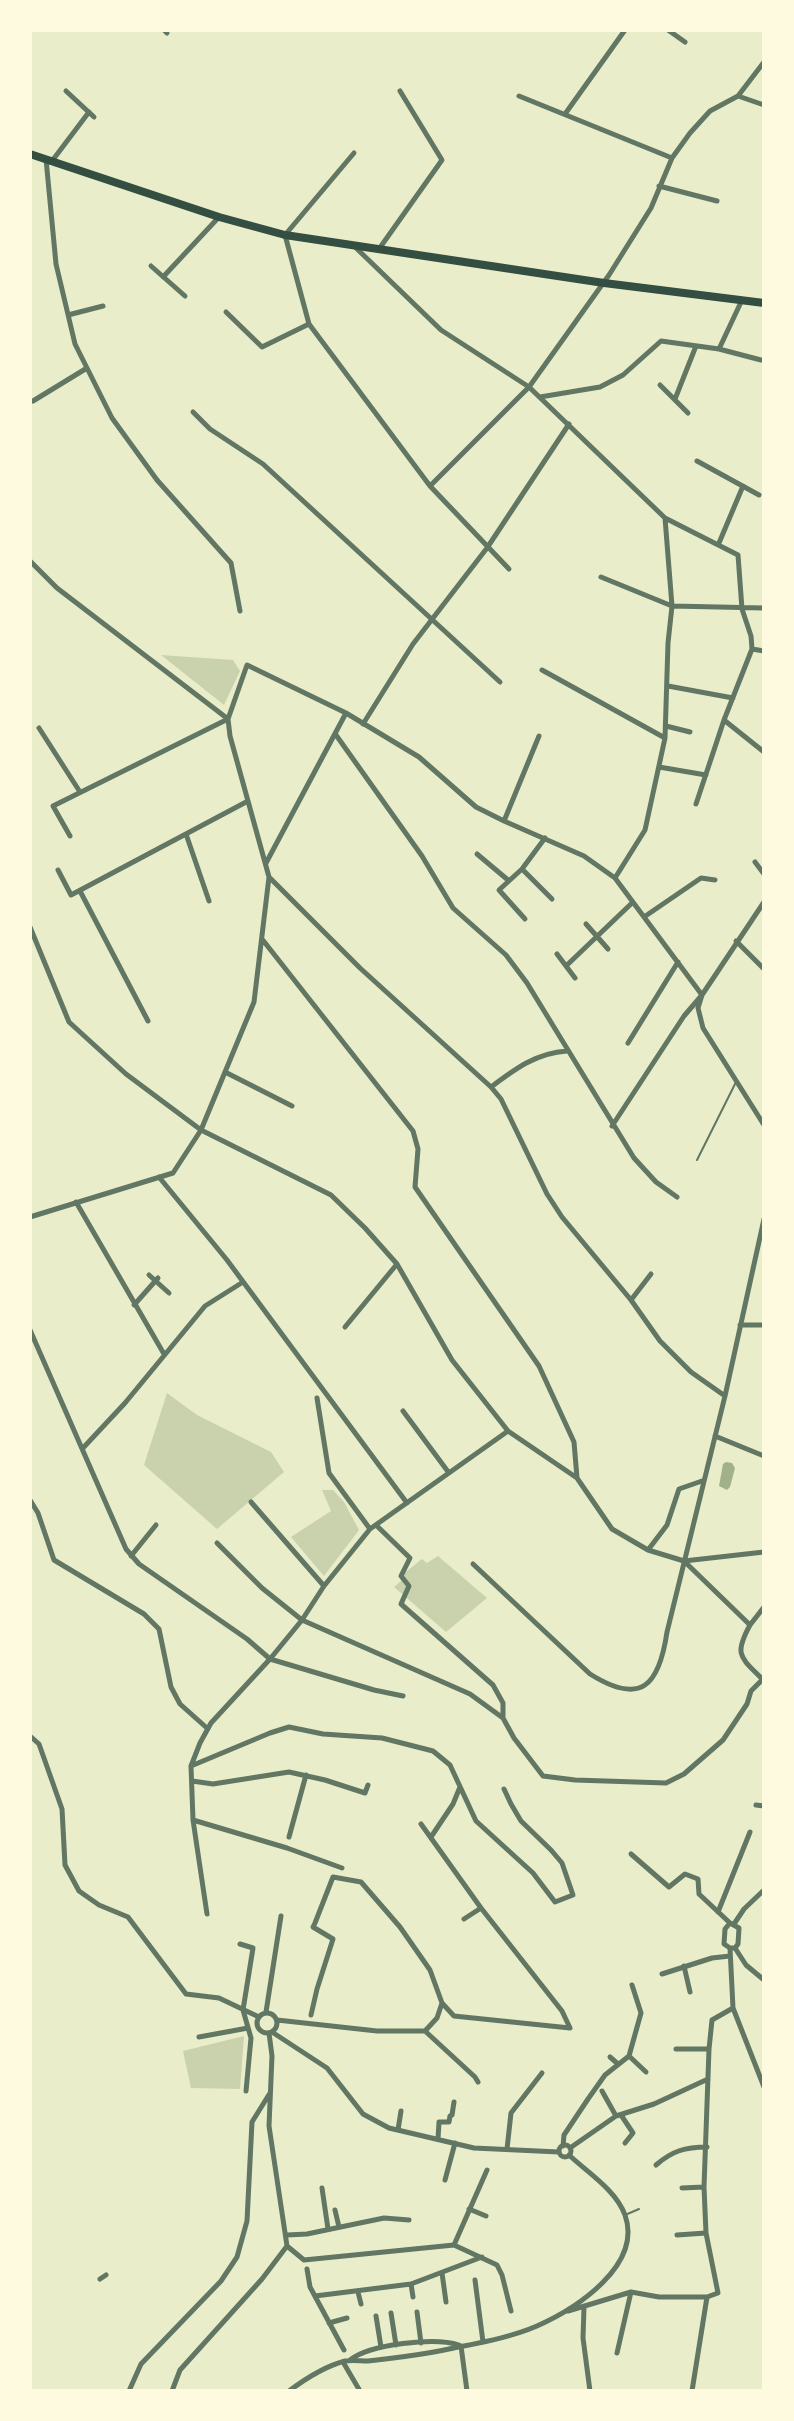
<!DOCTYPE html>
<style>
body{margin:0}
#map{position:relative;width:794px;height:2421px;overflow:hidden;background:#e9edc9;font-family:"Work Sans",sans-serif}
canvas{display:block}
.frame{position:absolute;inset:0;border:32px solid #fefae0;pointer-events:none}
</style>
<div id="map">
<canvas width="794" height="2421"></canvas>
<div class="frame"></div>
</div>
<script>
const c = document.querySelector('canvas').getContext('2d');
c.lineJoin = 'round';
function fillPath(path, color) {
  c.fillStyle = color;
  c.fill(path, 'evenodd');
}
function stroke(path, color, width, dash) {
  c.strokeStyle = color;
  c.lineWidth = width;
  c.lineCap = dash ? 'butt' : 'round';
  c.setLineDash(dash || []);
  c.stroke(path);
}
fillPath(new Path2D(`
 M161 655 233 660 240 671 224 705Z
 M167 1393 197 1415 271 1452 284 1472 217 1529 144 1465Z
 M322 1490H333L344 1502 359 1530 324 1576 291 1537 331 1511Z
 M438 1556 487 1598 446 1632 394 1587 401 1581 402 1575 422 1559 427 1563Z
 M244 2036 240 2089 191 2088 183 2051Z`), '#cad2ad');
fillPath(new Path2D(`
 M726 1462 732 1463 735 1468 730 1487 727 1490 719 1486 723 1464Z`), '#a3b18a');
stroke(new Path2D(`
 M697 1160 736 1082
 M625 2215 639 2209`), '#617663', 2);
stroke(new Path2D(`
 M164 30 167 33
 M668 30 685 42
 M66 91 94 117
 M519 96 672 158
 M738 96 764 105
 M565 114 625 30
 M354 153 285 235 309 324 430 486 509 569
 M46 159 56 264 75 344 112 418 157 480 231 563 240 611
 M52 161 89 112
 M659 186 717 201
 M353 245 441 330 529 387 665 518 738 555 742 609 751 636 752 649 724 720 696 804
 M379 249 442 160 400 91
 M151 266 185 296
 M163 277 219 217
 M226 312 262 347 309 324
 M68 315 103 306
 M719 349 761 360
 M660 385 688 413
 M540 397 600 387 623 375 661 341 719 349 742 300
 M675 399 696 346
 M33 401 87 368
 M193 412 210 429 263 464 500 682
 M697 461 759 495
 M430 486 529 387 609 275 651 208 672 158 690 133 710 111 738 96 764 62
 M719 543 743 486
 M30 561 57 588 228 719 53 806 70 836
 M601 577 672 606 764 608
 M752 649 764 651
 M542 670 665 738
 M668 686 733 698
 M724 720 764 752
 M363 724 413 644 487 548 569 424
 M666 726 690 732
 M39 728 80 792
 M336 735 422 856 453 908 506 955 527 983 634 1158 656 1182 677 1197
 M659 767 706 775
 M504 821 539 736
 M186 834 209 901
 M477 854 508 880
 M755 862 764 874
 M266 863 346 713
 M522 869 552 899
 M58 870 71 895 248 801
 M269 877 360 968 491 1087 501 1099 547 1194 562 1217 631 1300 660 1341 691 1372 725 1396
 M615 878 645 830 665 738 668 643 672 606 665 518
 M80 891 148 1021
 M764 902 702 995 698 1008 703 1028 764 1125
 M644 917 701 878 715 880
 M525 919 499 890 522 869 545 838
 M586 924 608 949
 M30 927 69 1022 126 1074 201 1130 331 1195 365 1228 397 1264 452 1360 508 1431 577 1478 612 1529 648 1550 684 1561 764 1552
 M262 939 413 1131 418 1149 415 1187 539 1366 574 1442 577 1478
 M736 941 764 969
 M557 954 575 978
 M566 966 633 902
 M628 1043 678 962
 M225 1072 292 1106
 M491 1087C515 1069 536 1053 567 1051
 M159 1177 227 1260 407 1503
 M76 1202 164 1354
 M30 1217 173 1173 201 1130 254 1002 269 877 230 736 228 719 247 665 346 713 419 757 476 807 504 821 584 856 615 878 702 995 684 1016 612 1126
 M149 1275 169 1293
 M631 1300 651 1274
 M134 1305 158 1278
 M740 1325H764
 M345 1327 397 1264
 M30 1330 126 1549 139 1564 247 1639 270 1659 374 1690 403 1696
 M317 1398 329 1473 370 1529
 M403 1411 449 1473
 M715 1436 764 1456
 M83 1448 125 1403 205 1306 243 1282
 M30 1500 38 1513 54 1560 144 1614 159 1629 171 1687 180 1704 208 1729
 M251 1502 324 1586
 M376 1525 410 1558 401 1576 409 1586 401 1604 493 1685 503 1703V1718L514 1738 543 1776 575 1780 666 1783 684 1774 723 1740 747 1704 751 1691 763 1679
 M217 1543 262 1588 302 1620 470 1694 503 1718
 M648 1550 667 1525 679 1489 702 1481
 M131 1556 156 1525
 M684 1561 750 1625C733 1656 741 1657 764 1681
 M473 1564 590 1674C641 1706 659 1686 667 1632L725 1396 764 1219
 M750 1625 764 1607
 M30 1736 39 1744 62 1809 65 1865 79 1891 99 1905 128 1917 186 1994 219 1998 259 2017
 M191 1766 270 1733 289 1727 323 1734 382 1738 433 1751 450 1765 476 1821 533 1873 555 1902 573 1895 562 1863 551 1850 521 1821 511 1804 504 1789
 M192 1781 213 1784 289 1772 325 1780 365 1793 368 1785
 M756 1805 764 1806
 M193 1820 287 1848 342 1868
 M421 1824 481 1908 562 2011 570 2028 454 2016 442 2003
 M289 1837 306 1775
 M431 1837 453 1804 460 1787
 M631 1854 669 1887 685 1874 698 1879 699 1894 730 1923 739 1928 738 1944 735 1948H730
 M718 1912 750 1832
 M207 1914 193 1820 191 1766 200 1743 211 1723 270 1659 302 1620 324 1586 370 1529 508 1431
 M464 1919 481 1908
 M730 1923 725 1929 724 1944 730 1948
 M734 1924 744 1909 764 1890
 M240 1944 253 1948 243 2010 251 2038 246 2091
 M730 1948 733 2008 764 2087
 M735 1948 746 1965 764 1980
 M684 1966 690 1992
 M662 1974 712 1958 730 1956
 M266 2012 281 1916
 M257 2023a10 10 0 1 1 20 0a10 10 0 1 1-20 0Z
 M277 2020 377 2031H425L437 2018 442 2003 430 1970 400 1927 361 1882 333 1877 315 1923 313 1927 333 1939 317 1989 311 2015
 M425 2031 475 2077 478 2082
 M272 2032 327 2068 363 2114 389 2128 474 2148 559 2152
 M199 2037 248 2028
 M676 2049H709
 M629 2056 646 2072
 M610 2057 618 2064
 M602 2091 616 2116
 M621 2115 633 2133 625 2143
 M398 2130 401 2111
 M438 2139 439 2122H449L450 2116 452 2115 454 2102
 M559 2151a6 6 0 1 1 12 0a6 6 0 1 1-12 0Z
 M563 2146 564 2135 588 2099 605 2075 629 2056 641 2013 632 1985
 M570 2148 616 2116 654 2104 708 2079
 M507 2149 511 2113 542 2073
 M656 2165C672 2151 685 2147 707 2147
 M445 2180 455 2143
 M322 2188 328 2229
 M682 2188 704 2187
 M469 2209 486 2216
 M335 2210 339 2227
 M287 2235 307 2234 384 2218 409 2220
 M677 2235 706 2233
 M454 2245 487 2170
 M287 2246 304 2260 454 2245 497 2265 502 2275 511 2311
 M307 2269 310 2287 344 2350
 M442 2273 446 2302
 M100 2279 106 2275
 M475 2280 483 2342
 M411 2284 413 2297
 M358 2292 361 2304
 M315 2296 411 2284 482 2257
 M584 2307 583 2338 590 2391
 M568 2311 631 2292 659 2297H707L718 2293 706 2233 704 2187 709 2049 712 2020 733 2008
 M417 2312 421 2343
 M391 2313 396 2345
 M376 2316 381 2347
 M329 2323 347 2318
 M461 2346 467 2391
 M617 2353 631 2292
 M350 2360C370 2344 435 2337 459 2345
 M343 2362 360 2391
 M129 2391 141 2364 221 2281 237 2257 247 2221 252 2122 270 2093
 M172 2391 180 2370 262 2279 287 2246 269 2126 272 2056 269 2033
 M289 2391C305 2379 326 2366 345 2361 352 2360 360 2361 368 2361 395 2358 422 2355 449 2349 478 2343 509 2338 537 2326 575 2309 643 2266 625 2215 616 2190 587 2172 569 2155
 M692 2391 707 2297`), '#617663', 5);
stroke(new Path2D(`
 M30 154 219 217 285 235 604 283 764 303`), '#344e41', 8);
</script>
